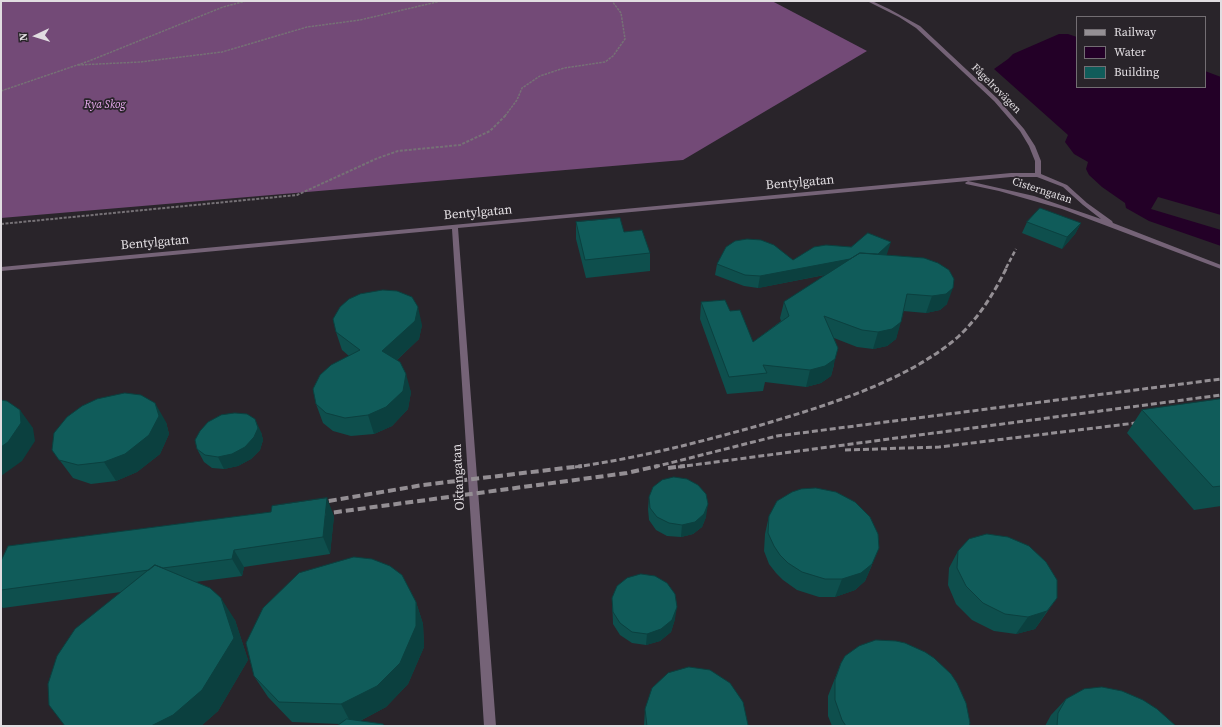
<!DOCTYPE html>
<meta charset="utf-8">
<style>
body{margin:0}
#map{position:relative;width:1222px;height:727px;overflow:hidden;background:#29242a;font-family:"Source Serif 4",serif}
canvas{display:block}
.frame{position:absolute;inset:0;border:2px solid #e1dde1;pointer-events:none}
.legend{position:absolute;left:1076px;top:16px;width:130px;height:72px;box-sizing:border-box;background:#29242a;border:1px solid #736e73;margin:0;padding:5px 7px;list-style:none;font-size:12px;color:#e1dde1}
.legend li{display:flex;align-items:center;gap:8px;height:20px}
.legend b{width:20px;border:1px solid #736e73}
.north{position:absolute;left:16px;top:16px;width:40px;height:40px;-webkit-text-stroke:3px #29242a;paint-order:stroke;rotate:266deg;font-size:11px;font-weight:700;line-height:16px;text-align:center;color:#e1dde1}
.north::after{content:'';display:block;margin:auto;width:14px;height:18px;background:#e1dde1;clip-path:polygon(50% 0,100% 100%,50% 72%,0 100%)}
</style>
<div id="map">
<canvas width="1222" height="727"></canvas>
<div class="frame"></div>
<ul class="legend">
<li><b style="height:5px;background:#948f94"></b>Railway</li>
<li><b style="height:11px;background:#230027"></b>Water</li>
<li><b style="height:11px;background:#105c5a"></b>Building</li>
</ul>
<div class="north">N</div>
</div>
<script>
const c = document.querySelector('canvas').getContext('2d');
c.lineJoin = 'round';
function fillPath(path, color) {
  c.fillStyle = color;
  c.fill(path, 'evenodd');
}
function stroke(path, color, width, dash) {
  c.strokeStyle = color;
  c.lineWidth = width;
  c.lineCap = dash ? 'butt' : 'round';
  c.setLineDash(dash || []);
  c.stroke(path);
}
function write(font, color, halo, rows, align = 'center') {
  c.font = font + ' "Source Serif 4",serif';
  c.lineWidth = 3.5;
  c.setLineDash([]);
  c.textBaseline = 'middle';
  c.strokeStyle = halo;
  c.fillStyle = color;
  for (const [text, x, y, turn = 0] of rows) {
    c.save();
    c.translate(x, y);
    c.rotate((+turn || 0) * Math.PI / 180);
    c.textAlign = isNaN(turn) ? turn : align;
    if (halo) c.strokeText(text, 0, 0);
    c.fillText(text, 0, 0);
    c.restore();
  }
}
fillPath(new Path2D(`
 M1 1H772L867 51 683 160 1 218Z`), '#734a77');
fillPath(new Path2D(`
 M1059 34H1068L1077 37V87H1205V71L1221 77V246L1149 221 1126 208 1125 203 1102 187 1089 175 1086 169 1088 162 1074 154 1065 142 1068 135 994 69 1008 59 1013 54Z`), '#230027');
fillPath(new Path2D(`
 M1158 197 1221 215V230L1151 209Z`), '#29242a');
stroke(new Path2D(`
 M78 65 140 62 222 52 307 27 360 20 441 1
 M1 91 89 61 223 7 246 1
 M505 116 517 100 522 88 540 76 564 68 605 62 613 56 625 39 621 13 612 1`), '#767176', 1.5, [2.5, 1]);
stroke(new Path2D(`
 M1 224 297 195 378 158 398 151 460 145 490 131 506 115`), '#767176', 2, [3, 1.5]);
fillPath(new Path2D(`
 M867 1H872L889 9 920 26 998 99 1024 129 1035 146 1041 161V174L1067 185 1087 203 1112 221 1113 223 1221 265V269L1062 209 999 191 966 184 965 183 968 181 1034 196 1101 219 1083 205 1063 187 1037 177H1011L458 228 496 726H484L452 229 1 271V267L1011 173H1035V161L1029 146 1020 131 994 101 916 28 899 17Z`), '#756377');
stroke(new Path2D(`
 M1006 268 1016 249`), '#948f94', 2.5, [4.5, 2.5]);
stroke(new Path2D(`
 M845 450 939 447 1144 422
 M575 467C639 458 700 442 761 425 825 406 908 381 959 336 980 316 994 293 1007 267
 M654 467 777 436 1221 379
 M678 467 1221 395`), '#948f94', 3, [6, 3]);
stroke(new Path2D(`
 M668 468 685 466
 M317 503 423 485 582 466
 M322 514 627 473 658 466`), '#948f94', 4, [8, 4]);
fillPath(new Path2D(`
 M927 1H945L940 2Z
 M576 222 624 232 650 253V271L586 278 576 239Z
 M1027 222 1081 223 1075 234 1062 249 1022 233Z
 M887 254 886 255 947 304 940 310 926 313 903 311 896 339 887 346 873 349 857 347 834 338V365L831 376 821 383 806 387 765 382 763 391 727 394 700 319 701 302 730 311 753 342 781 321 780 318 784 302 825 275 758 288 744 286 715 275 717 264 793 260Z
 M422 325 419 339 397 360 411 392 408 409 392 426 374 434 351 436 333 431 323 423 316 404 349 356 342 350 336 332Z
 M1221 399V506L1194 510 1127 433 1142 410Z
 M166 422 169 434 160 454 137 472 116 481 91 484 73 478 52 450Z
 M261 432 263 440 260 450 251 459 238 466 224 469 212 468 204 462 197 449Z
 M649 497 706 517 702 527 693 534 681 537 667 536 656 530 649 520 648 509Z
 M334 516 330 554 244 567 242 576 195 582 235 620 248 660 218 711 201 726H65L121 592 3 608 1 606V561Z
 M769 516 872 565 865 581 855 590 835 597H819L797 590 783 580 776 573 769 564 764 551 765 534Z
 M958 551 1057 598 1035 629 1016 634 994 631 972 620 956 604 948 585 949 568Z
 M612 598 675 619 671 632 660 641 646 645 632 643 620 635 613 624Z
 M416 602 423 624 424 647 408 684 386 707 360 721 340 724 292 722 268 697 254 676Z
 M841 663 969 726H832L828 716V696Z
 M1066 699 1176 726H1045L1051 715Z
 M645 709 747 726H644Z`), '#0e4f4d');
fillPath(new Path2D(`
 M1081 223 1075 234 1062 249 1067 237Z
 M891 242 887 254 874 265 758 288 760 276Z
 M953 288 947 304 940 310 926 313 932 296Z
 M418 307 422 325 419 339 387 369 382 351Z
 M901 322 896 339 887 346 873 349 878 332Z
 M838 348 831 376 821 383 806 387 810 370Z
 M406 374 411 392 408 409 392 426 374 434 368 415Z
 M155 403 166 422 169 434 160 454 137 472 116 481 104 462Z
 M20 410 33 428 35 441 22 461 1 476V447Z
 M255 419 261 432 263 440 260 450 251 459 238 466 224 469 218 457Z
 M327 498 334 516 330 554 323 537Z
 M708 504 706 517 702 527 693 534 681 537 682 525Z
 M879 548 865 581 855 590 835 597 842 579Z
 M234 550 244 567 242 576 232 559Z
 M221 598 235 620 248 660 218 711 201 726H151Z
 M416 602 423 624 424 647 408 684 386 707 352 725 341 704Z
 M677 607 675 619 671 632 660 641 646 645 647 634Z
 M1047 611 1035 629 1016 634 1028 617Z`), '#0b403f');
const building = new Path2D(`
 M1040 208 1081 223 1067 237 1027 222Z
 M620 218 624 232 642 230 650 253 585 260 576 222Z
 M868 233 891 242 878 254 860 253 850 259 760 276 745 275 717 264 726 247 735 241 747 239 761 240 774 245 793 260 814 247 826 245 851 247Z
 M860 253 924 258 938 263 949 270 954 279 953 288 946 294 932 296 907 294 901 322 892 329 878 332 862 330 824 316 838 348 835 359 825 366 810 370 763 365 767 373 729 377 701 302 725 300 730 311 740 310 753 342 789 316 784 302Z
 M383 290 397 291 412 297 418 307 415 321 382 351 400 362 406 374 403 391 386 407 368 415 345 418 326 413 316 404 313 389 320 375 331 365 360 350 336 332 333 319 340 307 349 299 360 294Z
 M125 393 141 395 155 403 159 416 149 435 125 454 104 462 78 465 59 460 52 450 54 433 67 417 82 406 97 399Z
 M1221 399V486L1213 487 1142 410Z
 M1 400 7 401 20 410 21 423 8 442 1 447Z
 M235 413 247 414 255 419 258 428 254 437 245 447 232 454 218 457 205 455 197 449 195 440 200 431 208 422 221 415Z
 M674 477 687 479 698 485 706 494 708 504 704 514 695 522 682 525 669 523 657 517 650 508 649 497 653 487 662 480Z
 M816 488 836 492 855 502 870 517 878 534 879 548 872 564 861 573 842 579H825L802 572 788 563 780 555 774 546 768 533 769 516 777 501 792 492 801 489Z
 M327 498 323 537 234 550 232 559 163 568 155 565 149 570 1 590V561L8 546 271 512 272 506Z
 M987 534 1008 537 1029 546 1046 562 1057 580V598L1047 611 1028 617 1005 614 983 603 966 586 957 568 958 551 969 539Z
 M354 557 372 559 390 566 402 575 416 602V626L400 663 377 686 341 704 279 702 254 676 246 643 263 608 299 573Z
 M155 565 210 588 221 598 234 638 202 690 173 715 151 726H65L49 705 48 684 57 656 75 629Z
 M641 574 655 576 667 583 675 594 677 607 672 620 661 629 647 634 632 632 620 623 613 612 612 598 617 586 627 578Z
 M876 640 896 641 905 643 925 652 934 658 951 674 957 683 966 703 970 723 969 726H846L842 720 835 700V680L841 663 845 656 859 646Z
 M689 667 710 670 730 683 743 702 748 725 747 726H647L645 709 652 688 668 673Z
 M1102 687 1122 691 1143 700 1157 709 1176 726H1057L1058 713 1066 699 1084 689Z
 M347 719 383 724 385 726H337Z`);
fillPath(building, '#105c5a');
stroke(building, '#0b403f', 1);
write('11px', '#e1dde1', '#29242a', [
 ["Fågelrovägen",996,89,45],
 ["Cisterngatan",1042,191,18]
]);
write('italic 11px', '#edaef3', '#29242a', [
 ["Rya Skog",105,105]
]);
write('13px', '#e1dde1', '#29242a', [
 ["Bentylgatan",800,183,-5],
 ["Bentylgatan",478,213,-5],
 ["Bentylgatan",155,243,-5],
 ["Oktangatan",459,477,-93]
]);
</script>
